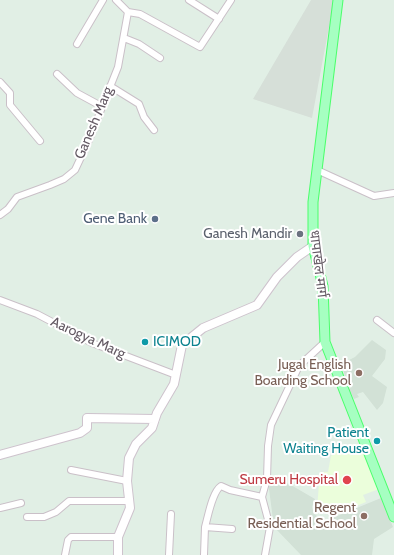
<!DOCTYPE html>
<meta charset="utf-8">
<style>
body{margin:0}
canvas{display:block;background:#e1efe5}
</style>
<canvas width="394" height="555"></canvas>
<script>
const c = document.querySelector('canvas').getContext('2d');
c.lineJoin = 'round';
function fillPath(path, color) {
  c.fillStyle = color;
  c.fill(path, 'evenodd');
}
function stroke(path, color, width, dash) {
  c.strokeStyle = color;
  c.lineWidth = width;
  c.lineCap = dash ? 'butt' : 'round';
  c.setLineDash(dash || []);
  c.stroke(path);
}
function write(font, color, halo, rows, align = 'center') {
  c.font = font + ' Cabin,"Noto Sans Devanagari",sans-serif';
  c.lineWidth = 4;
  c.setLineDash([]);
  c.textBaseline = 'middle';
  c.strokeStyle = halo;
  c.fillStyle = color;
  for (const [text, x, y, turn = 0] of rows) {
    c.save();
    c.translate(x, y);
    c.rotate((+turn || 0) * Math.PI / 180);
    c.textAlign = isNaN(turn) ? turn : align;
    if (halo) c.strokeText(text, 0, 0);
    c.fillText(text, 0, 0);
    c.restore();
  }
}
fillPath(new Path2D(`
 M311 0H334L312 118 253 99Z`), '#d6dfd8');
fillPath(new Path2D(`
 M372 340 386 350 385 359 372 376 387 387 383 403 377 410 363 392 357 394 359 397 354 399 349 389 352 387 347 381 341 364 355 357Z
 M270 477 284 481 315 499 312 507 314 514 325 521 381 498 393 527 374 539 372 555H301L274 527 269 489Z`), '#d2e1d6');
fillPath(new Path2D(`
 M361 444 379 489 363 495 366 502 334 515 325 513 317 508 320 472H328L331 456 337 449Z`), '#ebfedb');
const minor = new Path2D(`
 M116 0 128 12 140 14 200 47 231 0
 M189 0 219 19
 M124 38 139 44 160 58
 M77 44 103 0
 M57 74 77 93 101 106
 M0 82 10 93V105L40 141
 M110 86 139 104 144 117 154 130
 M317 170 374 196 394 193
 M0 215 8 209 17 197 50 185 64 179 75 170 89 140 118 67 128 12
 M0 300 37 314 92 343 176 375
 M377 320 394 333
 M71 470 127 481
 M0 508 21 503
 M27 517H44L56 512 69 501H129
 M232 529 205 527C208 517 212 492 221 486L230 490 262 497
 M65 555 68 540 71 537H118
 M169 555 171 514
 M204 555 205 527
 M265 555 270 527 262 497 267 479 268 446 271 425 299 366 325 342`);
const secondary = new Path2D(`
 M0 455 80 433 87 428V418L155 419
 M118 555V537L130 508 127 481 129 458 136 444 152 428 157 413 174 384 182 345 203 328 257 305 277 277 297 257 313 246`);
const primary = new Path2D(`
 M338 0 313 202V246L323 286 325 342 394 517`);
stroke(minor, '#cac0c8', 8);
stroke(secondary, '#cec3cd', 10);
stroke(primary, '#4aff6b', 11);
stroke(minor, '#fff', 6);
stroke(secondary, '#fff', 8);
stroke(primary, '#a6ffc1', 9);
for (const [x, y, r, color] of [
 [155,219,4,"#5c6f8a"],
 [300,234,4,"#6b7280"],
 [145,342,4,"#0f9aa8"],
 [359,373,4,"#8d6e63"],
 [377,441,4,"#0f9aa8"],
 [347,480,5,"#e0444e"],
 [364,516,4,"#8d6e63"]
]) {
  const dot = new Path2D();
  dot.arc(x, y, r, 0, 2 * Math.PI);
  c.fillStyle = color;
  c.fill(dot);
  stroke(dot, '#fff', 1.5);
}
write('14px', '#645a64', '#fff', [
 ["Ganesh Marg",94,123,-67],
 ["धापाखेल मार्ग",318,264,83],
 ["Aarogya Marg",88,338,25]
]);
write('14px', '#4e5e75', '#fff', [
 ["Gene Bank",147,219]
], 'right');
write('14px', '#5b616d', '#fff', [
 ["Ganesh Mandir",292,234]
], 'right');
write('14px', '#0d838f', '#fff', [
 ["ICIMOD",153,342],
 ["Patient",369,433,"right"],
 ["Waiting House",369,449,"right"]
], 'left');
write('14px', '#785e54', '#fff', [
 ["Jugal English",351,365],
 ["Boarding School",351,381],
 ["Regent",356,508],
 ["Residential School",356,524]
], 'right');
write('14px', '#be3a42', '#fff', [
 ["Sumeru Hospital",338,480]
], 'right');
</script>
